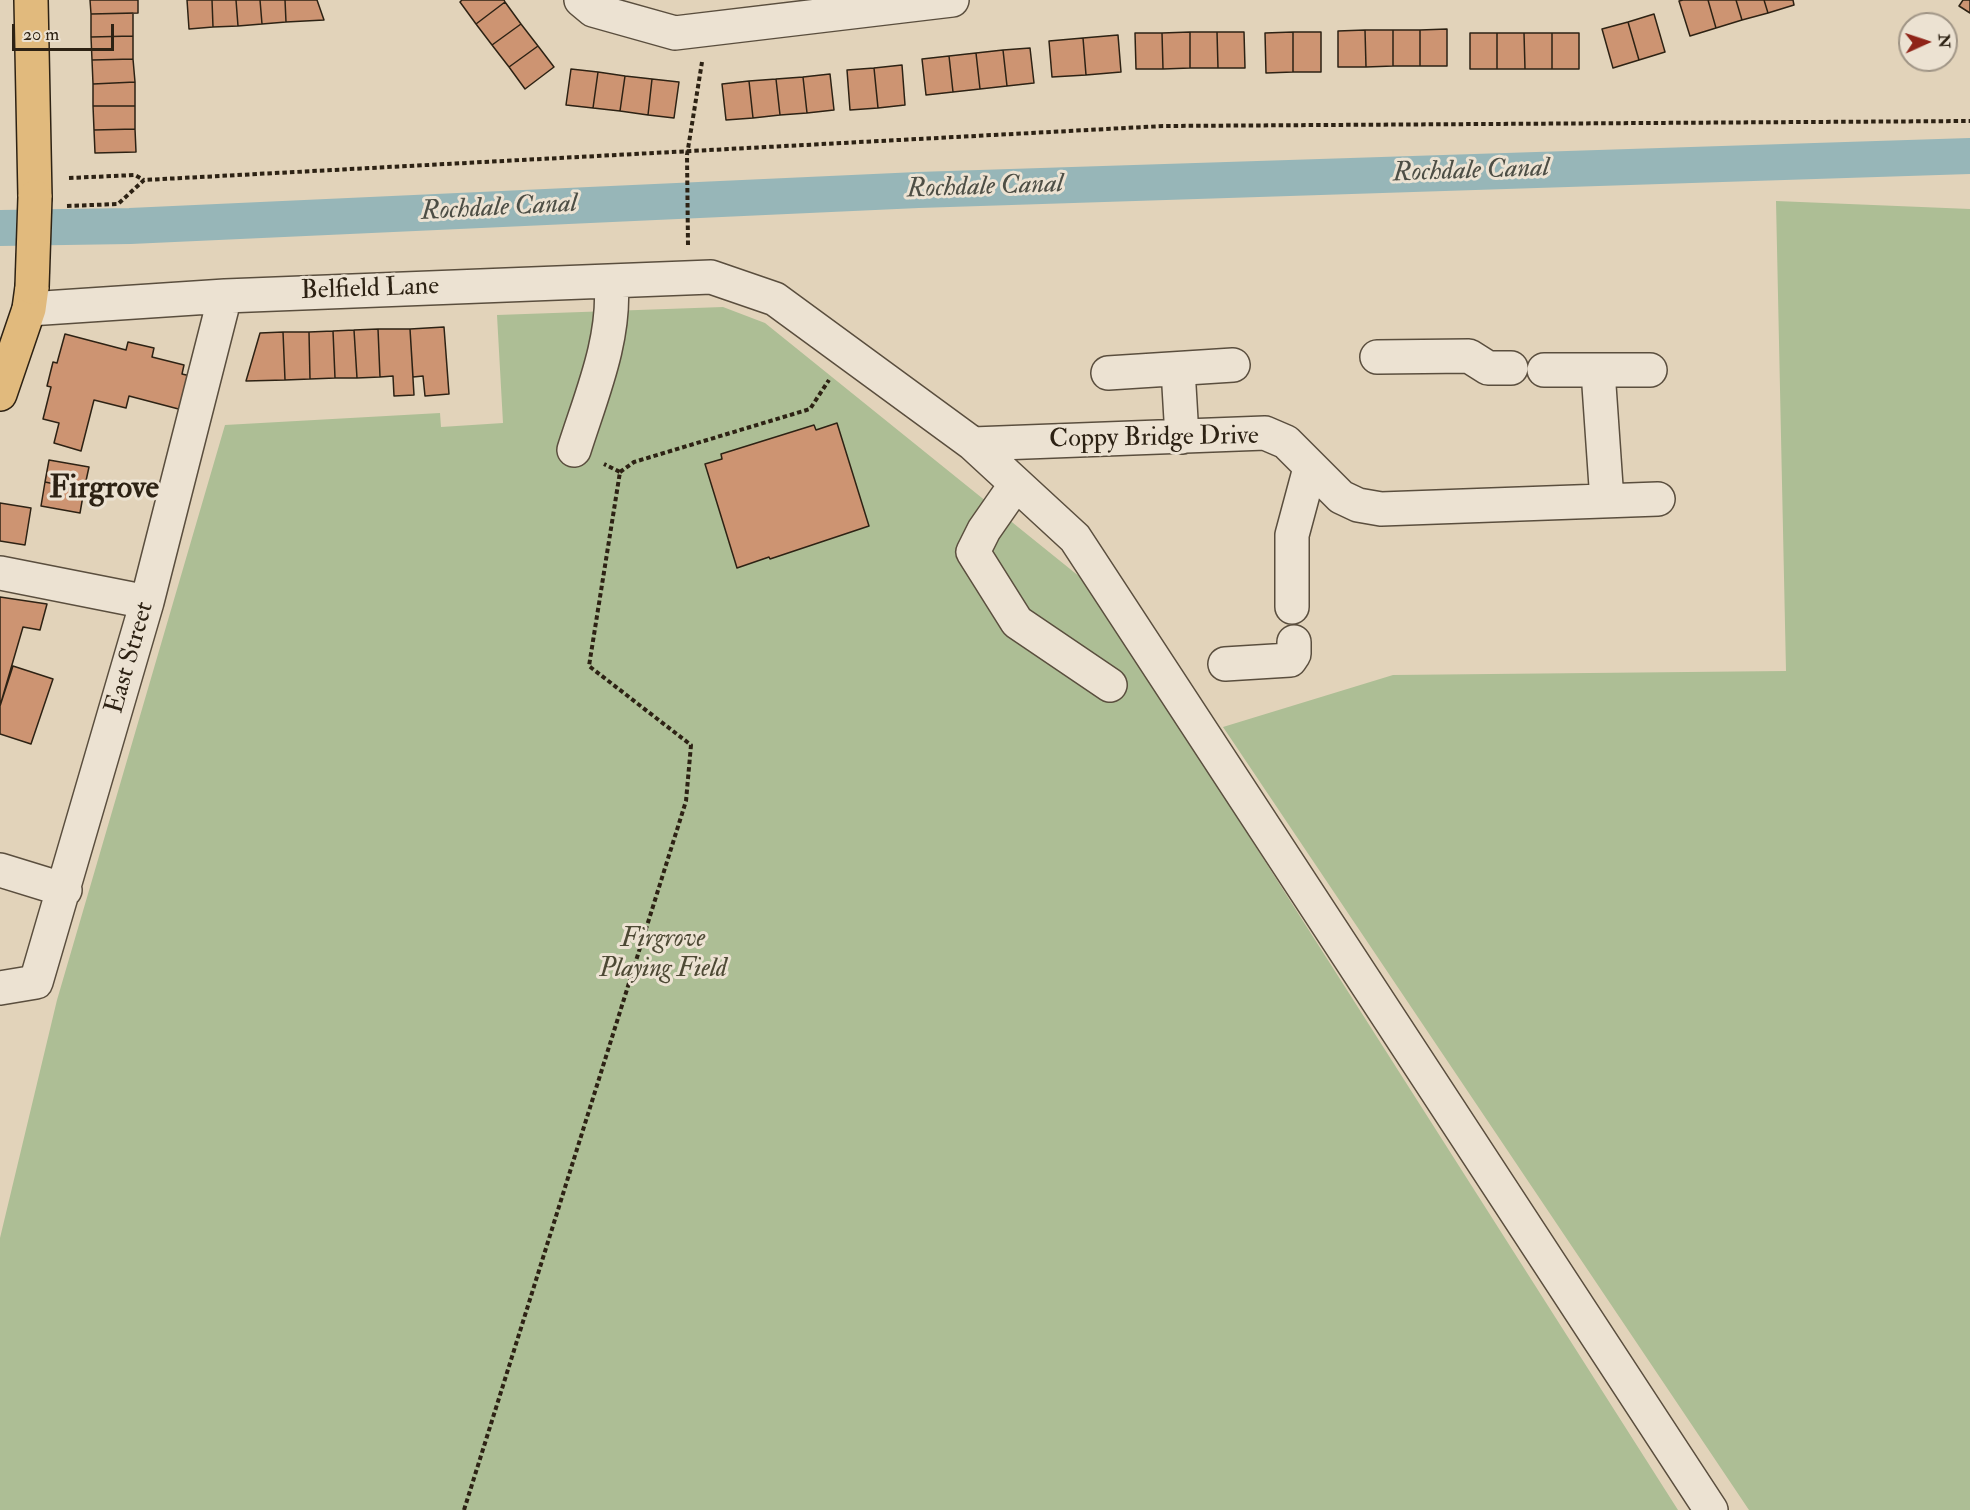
<!DOCTYPE html>
<style>
body{margin:0}
#map{position:relative;width:1970px;height:1510px;overflow:hidden;background:#e2d3ba;font-family:"IM FELL Double Pica",serif}
canvas{display:block}
.north{position:absolute;left:1898px;top:12px;width:60px;height:60px;box-sizing:border-box;background:#ece2d2;border:2px solid #a09586;border-radius:50%;rotate:87deg;font-size:16px;font-weight:700;line-height:24px;text-align:center;color:#2d2214}
.north::after{content:'';display:block;margin:auto;width:21px;height:27px;background:#8f2418;clip-path:polygon(50% 0,100% 100%,50% 72%,0 100%)}
.scale{position:absolute;left:12px;top:24px;width:102px;height:27px;box-sizing:border-box;border:3px solid #2d2214;border-top:0;padding-left:8px;font-size:18px;line-height:21px;white-space:nowrap;color:#2d2214;-webkit-text-stroke:4px #ece2d2;paint-order:stroke}
</style>
<div id="map">
<canvas width="1970" height="1510"></canvas>
<div class="north">N</div>
<div class="scale">20 m</div>
</div>
<script>
const c = document.querySelector('canvas').getContext('2d');
c.lineJoin = 'round';
function fillPath(path, color) {
  c.fillStyle = color;
  c.fill(path, 'evenodd');
}
function stroke(path, color, width, dash) {
  c.strokeStyle = color;
  c.lineWidth = width;
  c.lineCap = dash ? 'butt' : 'round';
  c.setLineDash(dash || []);
  c.stroke(path);
}
function write(font, color, halo, rows, align = 'center') {
  c.font = font + ' "IM FELL Double Pica",serif';
  c.lineWidth = 6;
  c.setLineDash([]);
  c.textBaseline = 'middle';
  c.strokeStyle = halo;
  c.fillStyle = color;
  for (const [text, x, y, turn = 0] of rows) {
    c.save();
    c.translate(x, y);
    c.rotate((+turn || 0) * Math.PI / 180);
    c.textAlign = isNaN(turn) ? turn : align;
    if (halo) c.strokeText(text, 0, 0);
    c.fillText(text, 0, 0);
    c.restore();
  }
}
fillPath(new Path2D(`
 M1776 201 1970 209V1510H1749L1223 727 1393 675 1786 671Z
 M723 307 765 323 1080 577 1191 745 1678 1510H0V1238L57 1000 225 425 440 413 441 427 503 423 497 315Z`), '#adbe95');
stroke(new Path2D(`
 M0 228 130 226 918 190 1970 156`), '#97b6b8', 36);
const building = new Path2D(`
 M90 0H138V13L91 14Z
 M187 0H212L213 27 189 29Z
 M212 0H236L238 26 213 27Z
 M236 0H260L262 24 238 26Z
 M260 0H285L286 22 262 24Z
 M285 0H317L324 20 286 22Z
 M462 0H504L505 2 476 24 460 2Z
 M1683 0H1708L1716 28 1690 36 1679 1Z
 M1708 0H1736L1742 20 1716 28Z
 M1736 0H1764L1768 13 1742 20Z
 M1764 0H1793L1794 5 1768 13Z
 M1963 0H1970V13L1959 6Z
 M505 2 521 24 492 45 476 24Z
 M133 13V36L91 37V14Z
 M1654 14 1665 52 1639 60 1628 22Z
 M1628 22 1639 60 1613 68 1602 29Z
 M521 24 538 46 509 67 492 45Z
 M1447 29V66H1420V30Z
 M1365 30 1366 67H1338V31Z
 M1365 30H1393V66L1366 67Z
 M1393 30H1420V66H1393Z
 M1190 32V68L1163 69 1162 33Z
 M1190 32H1217L1218 68H1190Z
 M1217 32H1244L1245 68H1218Z
 M1293 32V72L1266 73 1265 33Z
 M1293 32H1321V72H1293Z
 M1135 33H1162L1163 69H1136Z
 M1470 33H1497V69H1470Z
 M1497 33H1524L1525 69H1497Z
 M1524 33H1552V69H1525Z
 M1552 33H1579V69H1552Z
 M1118 35 1121 72 1086 75 1083 38Z
 M133 36V59L92 60 91 37Z
 M1083 38 1086 75 1052 77 1049 41Z
 M538 46 554 67 525 89 509 67Z
 M1030 48 1034 83 1007 86 1003 50Z
 M1003 50 1007 86 980 89 976 53Z
 M976 53 980 89 953 92 949 56Z
 M949 56 953 92 926 95 922 59Z
 M133 59 135 82 93 84 92 60Z
 M902 65 905 105 878 108 874 68Z
 M874 68 878 108 850 110 847 70Z
 M571 69 598 72 593 108 566 105Z
 M598 72 625 76 620 111 593 108Z
 M830 74 834 110 807 113 803 77Z
 M625 76 652 79 648 115 620 111Z
 M803 77 807 113 780 115 776 79Z
 M652 79 679 82 674 118 648 115Z
 M776 79 780 115 753 118 749 81Z
 M749 81 753 118 726 120 722 84Z
 M135 82V106H93V84Z
 M93 106H135V129L94 130Z
 M135 129 136 152 95 153 94 130Z
 M444 327 449 394 425 396 423 376 413 377 410 329Z
 M378 329H410L414 395 394 396 393 376 380 377Z
 M378 329 380 377 357 378 354 330Z
 M354 330 357 378H335L333 331Z
 M333 331 335 378 310 379 309 332Z
 M283 332 285 380 246 381 260 333Z
 M283 332H309L310 379 285 380Z
 M65 334 126 350 128 342 154 348 152 357 184 365 182 374 199 378 190 412 129 396 126 408 94 400 81 451 54 443 59 423 43 419 51 387 47 386 53 362 57 363Z
 M837 423 869 526 770 559 769 557 737 568 705 464 722 459 721 454 814 425 816 430Z
 M49 460 89 467 84 490 45 482Z
 M45 482 84 490 80 513 41 506Z
 M0 503 31 508 25 545 0 541Z
 M0 597 47 604 40 630 23 627 0 706Z
 M13 666 53 679 31 744 0 734V706Z`);
fillPath(building, '#cd9472');
stroke(building, '#2d2214', 1.5);
const minor = new Path2D(`
 M581 0 593 10 675 33 952 0
 M29 309 225 296 711 277 775 299 973 444 1265 433 1286 442 1341 497 1358 505 1381 509 1658 499
 M1377 357 1469 356 1488 368H1511
 M1178 369 1182 437
 M1544 370H1650
 M1598 371 1607 501
 M1108 373 1233 365
 M973 444 1075 538 1711 1510
 M574 450C591 396 616 339 611 281
 M1016 484 984 530 973 552 1017 622 1110 685
 M0 573 147 602
 M1292 607V535L1310 468
 M1225 664 1290 660 1294 654V642
 M0 870 65 890
 M0 988 36 982 147 602 225 296`);
const major = new Path2D(`
 M31 0 35 197
 M0 394 29 309 32 287`);
stroke(minor, '#5a4e3e', 36);
stroke(major, '#2d2214', 36);
stroke(new Path2D(`
 M69 178 135 175 144 180
 M67 206 118 204 144 180 1163 126 1970 121
 M688 245 687 155 702 62
 M620 472 634 462 810 409 829 380
 M464 1510 686 801 691 745 589 666 620 472 604 464`), '#2d2214', 4, [4.5, 3]);
stroke(minor, '#ece2d2', 33);
stroke(major, '#e1ba7d', 33);
const majorBridge = new Path2D(`
 M32 287 35 197`);
stroke(majorBridge, '#2d2214', 36, []);
stroke(majorBridge, '#e1ba7d', 33);
write('26px', '#2d2214', '#ece2d2', [
 ["Belfield Lane",370,290,-2],
 ["Coppy Bridge Drive",1154,439,-1],
 ["East Street",131,658,-74]
]);
write('italic 26px', '#4d4934', '#ece2d2', [
 ["Firgrove",663,940],
 ["Playing Field",663,970]
]);
write('italic 27px', '#4d4e45', '#ece2d2', [
 ["Rochdale Canal",1471,172,-2],
 ["Rochdale Canal",985,188,-2],
 ["Rochdale Canal",499,209,-3]
]);
write('bold 32px', '#2d2214', '#ece2d2', [
 ["Firgrove",104,490]
]);
</script>
